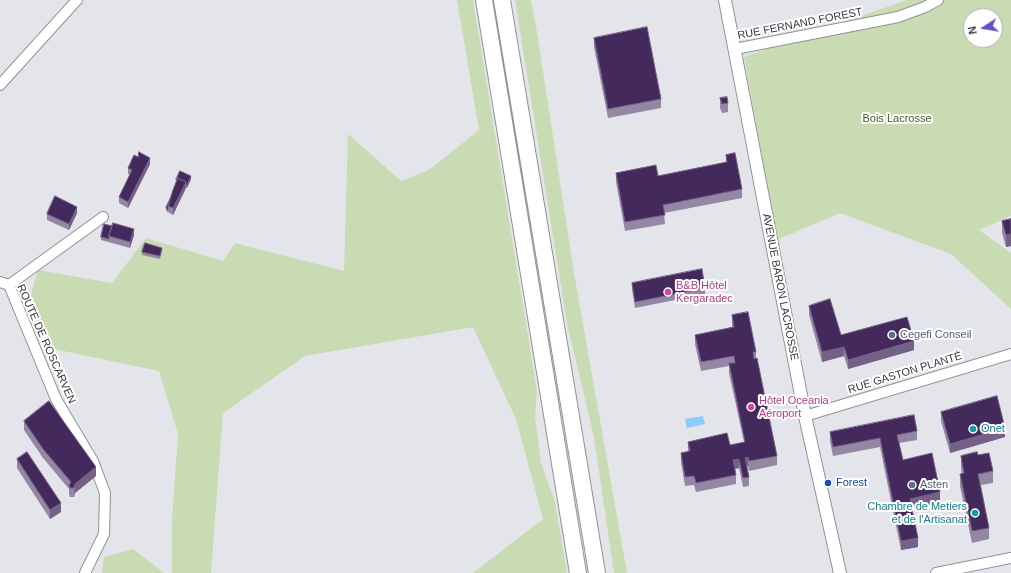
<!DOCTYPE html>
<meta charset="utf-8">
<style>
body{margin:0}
#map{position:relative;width:1011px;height:573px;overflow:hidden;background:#e3e5ea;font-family:Arial,sans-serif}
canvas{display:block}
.north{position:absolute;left:963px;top:8px;width:40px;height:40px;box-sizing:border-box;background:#fff;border:1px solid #afafb0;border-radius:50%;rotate:258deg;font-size:11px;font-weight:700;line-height:16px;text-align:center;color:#363739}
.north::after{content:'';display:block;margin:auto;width:14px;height:18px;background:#664cc5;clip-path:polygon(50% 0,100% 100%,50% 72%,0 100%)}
</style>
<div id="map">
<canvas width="1011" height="573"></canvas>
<div class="north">N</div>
</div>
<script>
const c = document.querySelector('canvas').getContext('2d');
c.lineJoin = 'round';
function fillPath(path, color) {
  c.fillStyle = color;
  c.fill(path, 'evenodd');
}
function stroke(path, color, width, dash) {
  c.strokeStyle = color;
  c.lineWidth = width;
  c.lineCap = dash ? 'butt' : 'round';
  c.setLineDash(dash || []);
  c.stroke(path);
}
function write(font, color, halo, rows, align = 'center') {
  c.font = font + ' Arial,sans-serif';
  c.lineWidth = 4;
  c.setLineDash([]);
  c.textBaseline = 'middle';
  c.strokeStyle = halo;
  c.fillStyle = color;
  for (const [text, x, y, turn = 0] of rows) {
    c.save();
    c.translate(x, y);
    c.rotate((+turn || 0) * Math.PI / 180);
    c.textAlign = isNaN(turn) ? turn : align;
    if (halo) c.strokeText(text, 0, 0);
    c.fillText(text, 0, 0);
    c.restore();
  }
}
fillPath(new Path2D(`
 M457 0H473L537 391 535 417 541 463 555 502 567 573H473L543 519 516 419 473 327 305 356 223 413 211 573H172V519L178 434 159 371 54 349 29 302 38 270 112 283 146 238 223 261 235 243 344 271 348 134 401 181 429 170 479 130Z
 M515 0H531L537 32 574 273 627 573H614L594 437 567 323Z
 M907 0H1011V216L979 230 1011 253V309L951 254 840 213 777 240 744 57ZM971 16H995V40H971Z
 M133 549 164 573H102L104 557Z`), '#c9dbb3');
fillPath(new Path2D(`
 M703 416 705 424 687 428 685 419Z`), '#8acdf7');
const minor = new Path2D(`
 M735 49 898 17 925 7 938 0
 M0 85 77 0
 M0 282 9 285 56 399 93 461 105 493 104 534 85 573
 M9 285 103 217
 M805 416 1011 354
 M936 573 1011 558`);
const tertiary = new Path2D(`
 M725 0 805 416 840 573`);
const trunk = new Path2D(`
 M484 0 578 573
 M502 0 597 573`);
stroke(minor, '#909297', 12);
stroke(tertiary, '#909297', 14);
stroke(trunk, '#909297', 18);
stroke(minor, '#fff', 10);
stroke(tertiary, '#fff', 12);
stroke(trunk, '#fff', 16);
fillPath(new Path2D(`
 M594 38 661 99V108L608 118 594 47Z
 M720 98 728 103V112L722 113 720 108Z
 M726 155 742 189V198L664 213 665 224 625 231 616 182V173L658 176 726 162Z
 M138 157 150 164 128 208 119 203V197L130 175 128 174V168Z
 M191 179 187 188H186L173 215 166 211V208L170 199 176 183V180Z
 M77 213 69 230 47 220V214Z
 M1011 219V246L1006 247 1002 233V221Z
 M112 226 134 235 130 248 101 240V237Z
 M162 251 160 259 142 255V252Z
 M632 283 705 288V294L635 308 632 289Z
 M809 306 841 335 914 350 848 369 844 356 822 362 809 315Z
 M732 315 756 352V358L777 456V465L749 471 748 466H747L749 477V486L743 487 739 468 735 469 736 475V484L696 492 694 485 685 486 681 462V453L688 452V442L730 445 744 442 729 373V366L701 371 695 344V335L732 327Z
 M941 412 1005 437 950 453 941 421Z
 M24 421 96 476 75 493 74 497H70L69 494V489L43 458 24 430Z
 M917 431V440L899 443 903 460 940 502 912 508 918 547 901 550 880 447 833 456 830 441V432Z
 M978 455 993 471V483L981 485 989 528V539L972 543 960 486V474H962L961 468V456Z
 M17 459 61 512 50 519 17 468Z`), '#9487a3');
fillPath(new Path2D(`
 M150 158V164L128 208V202Z
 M191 176V179L187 188V185Z
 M186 182V188L173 215V208Z
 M77 207V213L69 230V224Z
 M134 229V235L130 248V242Z
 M1011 234V246L1006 247V235Z
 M914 341V350L848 369V360Z
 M844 347V356L822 362V352Z
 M1005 428V437L950 453V444Z
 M748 457V466L745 467V458Z
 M739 459V468L733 469V460Z
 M96 467V476L75 493 74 497 75 484Z
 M940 492V502L910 509V499Z
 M61 503V512L50 519V510Z
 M918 538V547L901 550V541Z`), '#746187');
const building = new Path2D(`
 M647 27 661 99 608 109 594 38Z
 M727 97 728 103 722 104 720 98Z
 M139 152 150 158 128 202 119 197 132 170 128 168 134 155 138 157Z
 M735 153 742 189 663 205 665 215 625 222 616 173 656 165 658 176 727 162 726 155Z
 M180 171 191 176 187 185H186V182L178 178 177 181 176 180Z
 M178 178 186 182 173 208 168 206 173 190Z
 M55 196 77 207 69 224 47 214Z
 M170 199 168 206V210L166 208Z
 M1011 219V234L1006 235 1002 221Z
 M113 223 134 229 130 242 109 236Z
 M104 224 112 226 109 236V239L101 237Z
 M145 243 162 248 160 256 142 252Z
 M702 269 705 288 635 302 632 283Z
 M830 299 841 335 907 317 914 341 848 360 844 347 822 352 809 306Z
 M748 312 756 352H753L754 359 757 358 777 456 749 461 748 457 745 458 749 477 743 478 739 459 733 460 736 475 696 483 694 476 685 477 681 453 690 451 688 442 727 433 730 445 745 442 729 363H735L734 356 701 362 695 335 734 327 732 315Z
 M997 396 1005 428 950 444 941 412Z
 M49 401 96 467 75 484 74 488H70L69 485 71 482 43 449 24 421Z
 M914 415 917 431 897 435 903 460 932 453 940 492 910 499 918 538 901 541 880 438 833 447 830 432Z
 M27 452 61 503 50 510 17 459Z
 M977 452 978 455 989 453 993 471 978 474 989 528 972 531 960 474 964 473 961 456Z`);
fillPath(building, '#44295c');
stroke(building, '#746187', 1);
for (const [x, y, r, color] of [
 [668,292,4,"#d1479c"],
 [892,335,4,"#5c6f8a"],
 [751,407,4,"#d1479c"],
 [973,429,4,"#0f9aa8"],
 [828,483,4,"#1a4fb4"],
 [912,485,4,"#5c6f8a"],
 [975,513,4,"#0f9aa8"]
]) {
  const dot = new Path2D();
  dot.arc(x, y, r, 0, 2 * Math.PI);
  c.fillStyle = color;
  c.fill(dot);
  stroke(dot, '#fff', 1.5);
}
write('11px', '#363739', '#fff', [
 ["RUE FERNAND FOREST",800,24,-11],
 ["AVENUE BARON LACROSSE",780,287,79],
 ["ROUTE DE ROSCARVEN",46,344,66],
 ["RUE GASTON PLANTÉ",905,373,-17]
]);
write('11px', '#455d1b', '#fff', [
 ["Bois Lacrosse",897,119]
]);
write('11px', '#b23c85', '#fff', [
 ["B&B Hôtel",676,286],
 ["Kergaradec",676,299],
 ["Hôtel Oceania",759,401],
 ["Aéroport",759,414]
], 'left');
write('11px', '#4e5e75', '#fff', [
 ["Cegefi Conseil",900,335],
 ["Asten",920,485]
], 'left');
write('11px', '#0d838f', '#fff', [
 ["Onet",981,429],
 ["Chambre de Metiers",967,507,"right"],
 ["et de l'Artisanat",967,520,"right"]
], 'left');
write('11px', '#164399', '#fff', [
 ["Forest",836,483]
], 'left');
</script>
